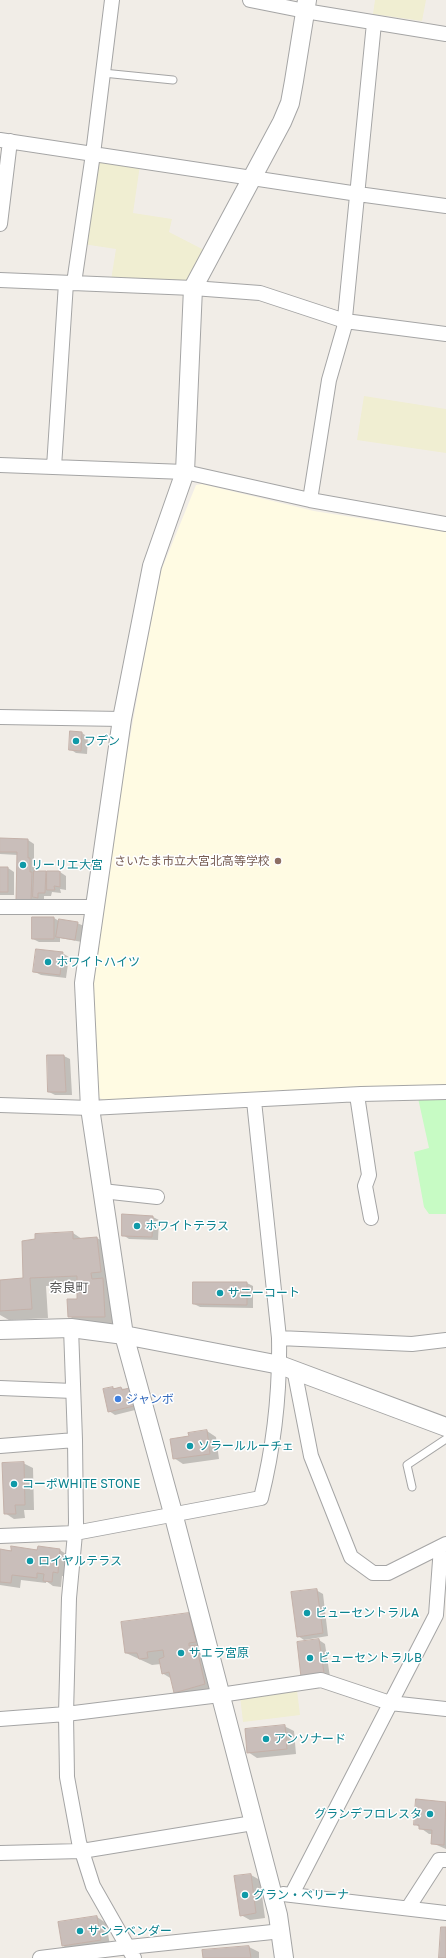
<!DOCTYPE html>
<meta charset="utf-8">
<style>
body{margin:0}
canvas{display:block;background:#f1ede7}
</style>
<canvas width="446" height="1958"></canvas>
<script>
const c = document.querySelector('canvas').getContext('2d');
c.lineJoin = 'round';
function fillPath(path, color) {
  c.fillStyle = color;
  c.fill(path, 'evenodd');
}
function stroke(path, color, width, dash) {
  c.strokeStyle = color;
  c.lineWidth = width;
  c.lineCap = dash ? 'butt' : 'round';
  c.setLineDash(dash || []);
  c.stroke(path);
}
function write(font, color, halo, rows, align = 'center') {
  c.font = font + ' "Golos Text","Noto Sans JP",sans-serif';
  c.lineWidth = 3;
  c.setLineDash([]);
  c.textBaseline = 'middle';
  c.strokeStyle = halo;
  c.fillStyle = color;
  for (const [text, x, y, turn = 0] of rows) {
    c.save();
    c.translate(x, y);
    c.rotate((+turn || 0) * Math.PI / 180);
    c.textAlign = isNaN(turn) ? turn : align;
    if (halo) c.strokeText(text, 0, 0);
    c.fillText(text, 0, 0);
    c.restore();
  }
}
fillPath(new Path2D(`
 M202 484 314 511 446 532V1086L108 1102 98 1097 93 989 99 935 121 788 144 659 161 571 196 485Z`), '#fffbe3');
fillPath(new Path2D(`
 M375 0H426L422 21 373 14Z
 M95 162 140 165 133 213 172 219 169 232 204 250 187 281 111 280 116 249 83 244Z
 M364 396 446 409V453L357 440Z
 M297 1690 300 1715 243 1722 240 1696Z`), '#f0eed2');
fillPath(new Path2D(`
 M446 1097V1214H429L424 1207 414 1152 429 1148 418 1098Z`), '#c7fbc4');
fillPath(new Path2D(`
 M71 732 82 733 88 737 87 754 76 753 70 749Z
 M0 839 28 840 34 844V861L36 863V872L48 874 60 872 66 876V890L60 889 61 893 52 892 51 896H44V901L37 899V904H24L18 855 0 854Z
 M0 868H8L14 872V895H0Z
 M54 918 59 921 77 923 84 926 82 942 60 938V942H39L33 939Z
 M62 953 69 957 66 978 41 975 35 972Z
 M48 1056H64L70 1059 72 1095H55L49 1092Z
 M153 1217 159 1220 158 1240 129 1239 123 1235Z
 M73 1233 82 1239 97 1238 113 1247 120 1325 85 1326 69 1316 78 1300V1285L46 1286 48 1318 9 1320 0 1315V1281L24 1279Z
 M194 1283H247L253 1286V1308L200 1307 194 1304Z
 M113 1388 129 1389 136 1393 139 1409 115 1415 109 1411Z
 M207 1431 216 1437 219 1459 183 1464 174 1458 190 1437Z
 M23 1463 33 1468 34 1510H24L25 1518 14 1519 5 1513Z
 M38 1547 60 1550 69 1556 67 1577 62 1576 61 1587 53 1586 46 1581V1583L21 1580 20 1588 0 1585V1550L38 1551Z
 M316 1590 323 1594 328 1636 304 1640 298 1636Z
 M189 1614 201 1621 217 1691 187 1700 175 1693 172 1679 162 1673 161 1664 152 1665 126 1653Z
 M319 1640 325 1644 330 1677 309 1680Z
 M284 1726 294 1731 296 1754 257 1758 248 1752Z
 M417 1800 446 1803V1849L432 1843 433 1834H429L415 1824Z
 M251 1875 260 1880 265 1918 250 1920 241 1915Z
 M97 1917 106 1923 110 1945 72 1951 63 1946Z
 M249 1947 259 1952V1958H204L203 1951Z`), '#0003');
const building = new Path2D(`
 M70 731 82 732 81 751 69 750Z
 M0 838 28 839V858H30V872H32L31 901 16 900 17 852H0Z
 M0 867H8V892H0Z
 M34 871H46L45 893H38V898L33 897Z
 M47 871H60V887L54 886 55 890H47Z
 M32 917H54V939H32Z
 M59 919 78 922 75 940 56 937Z
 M36 949 63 952 60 975 33 972Z
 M47 1055H64L66 1092H48Z
 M122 1214 153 1216 152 1237 122 1236Z
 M73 1232V1239L97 1237 101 1272 91 1273 92 1279 103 1278 105 1317H68L67 1299H77V1276L30 1278 32 1309 0 1311V1280L23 1278 22 1241 35 1239V1234Z
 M193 1282H247V1305L193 1304Z
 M113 1387V1389L121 1387 122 1390 129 1388 134 1406 108 1412 103 1389Z
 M207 1430 210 1454 173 1459 170 1439 189 1436 188 1433Z
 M24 1462 25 1505H15L16 1514H4L2 1463Z
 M11 1546 37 1550 38 1546 60 1549 58 1573 53 1572 52 1582 43 1581 44 1574 37 1573V1578L12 1575 11 1583 0 1582V1549L11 1551Z
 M317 1589 323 1633 297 1637 291 1592Z
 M189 1613 196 1642 189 1643V1646L196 1645 205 1684 174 1693 169 1672 162 1674 159 1659 164 1657 163 1650 147 1652 148 1658 139 1659 137 1653H125L121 1622Z
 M319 1639 324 1673 301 1677 297 1642Z
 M285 1725 287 1749 247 1753 245 1729Z
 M416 1799 446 1802 444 1845 431 1844 432 1830 419 1829V1825H414Z
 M251 1874 256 1913 240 1916 234 1876Z
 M97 1916 101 1940 62 1946 58 1922Z
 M441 1927H446V1958H439Z
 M249 1946 251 1958H203L202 1950Z`);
fillPath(building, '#c9beba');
stroke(building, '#c4b1a9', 1);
const service = new Path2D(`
 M103 73 173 80
 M412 1487 407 1465 446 1439`);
const minor = new Path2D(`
 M250 0 305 11 446 34
 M0 140 358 194 446 206
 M0 224 10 141
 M0 280 193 288 260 293 345 321 446 334
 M74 283 93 154 112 0
 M0 465 185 472 310 500 446 524
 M54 467 66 283
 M310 500 329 380 344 328 374 23
 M0 717 122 719
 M0 907H94
 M357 1095 369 1175 365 1186 371 1218
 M0 1105 90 1108 361 1094 446 1092
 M102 1191 157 1197
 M71 1328 75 1440 76 1523 69 1598 66 1714 67 1777 79 1842 93 1886 134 1958
 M279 1338 412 1344 446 1340
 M294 1369 311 1456 351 1557 373 1573H388L446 1544
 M0 1388 73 1391
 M0 1446 75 1440
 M0 1536 75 1533 261 1498C274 1446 280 1391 279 1338L254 1101
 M0 1719 66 1714 220 1695 321 1680 390 1703 446 1709
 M0 1853 82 1851 253 1823
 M283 1894 446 1913
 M292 1894 436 1615 441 1547
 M408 1908 439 1860H446
 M40 1958 129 1947 282 1931`);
const tertiary = new Path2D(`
 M0 1330 71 1328 124 1335 280 1365 446 1427
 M284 1958 278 1915 173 1513 124 1335 90 1108 84 983 122 719 152 566 185 472 193 288 282 122 290 103 294 81 307 0`);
stroke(service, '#a5a5a5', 9);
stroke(minor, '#a5a5a5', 16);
stroke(tertiary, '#a5a5a5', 20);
stroke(service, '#fff', 7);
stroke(minor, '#fff', 14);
stroke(tertiary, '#fff', 18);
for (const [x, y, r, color] of [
 [76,741,4,"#0f9aa8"],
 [278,861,4,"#8d6e63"],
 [23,865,4,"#0f9aa8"],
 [48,962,4,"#0f9aa8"],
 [137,1226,4,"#0f9aa8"],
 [220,1293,4,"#0f9aa8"],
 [118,1399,4,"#3f7fe0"],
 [190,1446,4,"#0f9aa8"],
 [14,1484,4,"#0f9aa8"],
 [30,1561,4,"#0f9aa8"],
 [307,1613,4,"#0f9aa8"],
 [181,1653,4,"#0f9aa8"],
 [310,1658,4,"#0f9aa8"],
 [266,1739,4,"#0f9aa8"],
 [430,1814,4,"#0f9aa8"],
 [245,1895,4,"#0f9aa8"],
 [80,1931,4,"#0f9aa8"]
]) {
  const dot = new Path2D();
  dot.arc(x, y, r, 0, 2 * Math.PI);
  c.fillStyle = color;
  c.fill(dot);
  stroke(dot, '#fff', 1.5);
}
write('12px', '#0d838f', '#fff', [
 ["フデン",84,741],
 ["リーリエ大宮",31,865],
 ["ホワイトハイツ",56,962],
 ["ホワイトテラス",145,1226],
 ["サニーコート",228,1293],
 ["ソラールルーチェ",198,1446],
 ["コーポWHITE STONE",22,1484],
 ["ロイヤルテラス",38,1561],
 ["ビューセントラルA",315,1613],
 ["サエラ宮原",189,1653],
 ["ビューセントラルB",318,1658],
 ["アンソナード",274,1739],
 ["グランデフロレスタ",422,1814,"right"],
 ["グラン・ベリーナ",253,1895],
 ["サンラベンダー",88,1931]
], 'left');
write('12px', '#785e54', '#fff', [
 ["さいたま市立大宮北高等学校",270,861]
], 'right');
write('12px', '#366cbe', '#fff', [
 ["ジャンボ",126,1399]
], 'left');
write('13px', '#545454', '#fff', [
 ["奈良町",69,1288]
]);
</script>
